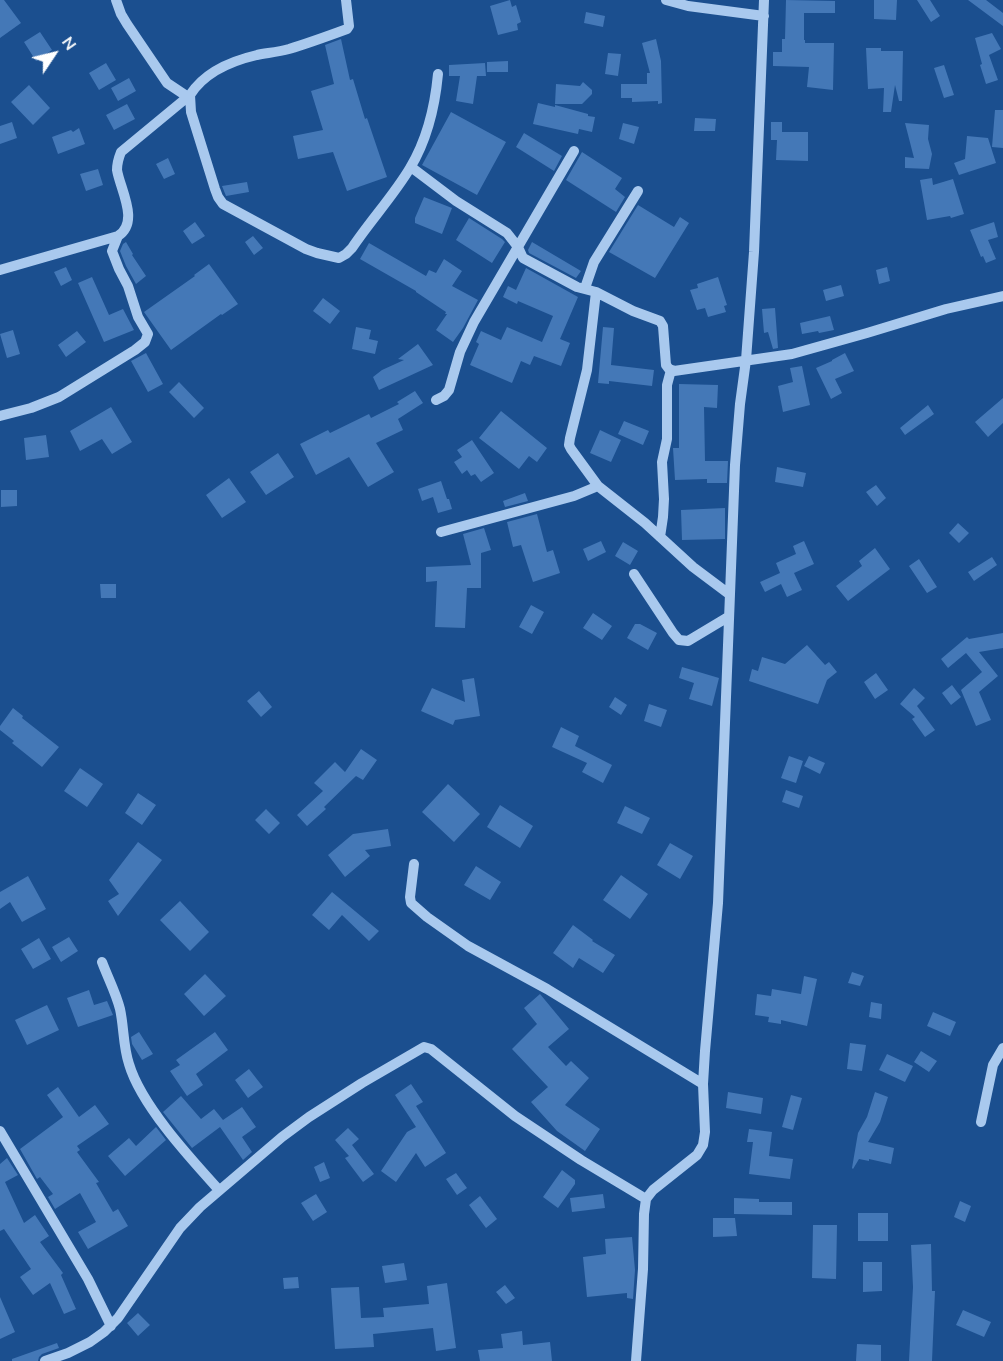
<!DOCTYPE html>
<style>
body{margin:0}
#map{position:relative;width:1003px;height:1361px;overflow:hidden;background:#1b4f8f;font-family:"Nunito Sans",sans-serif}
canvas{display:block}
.north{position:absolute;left:24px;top:24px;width:60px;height:60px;-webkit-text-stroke:4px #1b4f8f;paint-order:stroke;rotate:55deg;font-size:16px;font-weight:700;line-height:24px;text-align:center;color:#fff}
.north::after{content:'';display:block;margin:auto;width:21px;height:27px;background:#fff;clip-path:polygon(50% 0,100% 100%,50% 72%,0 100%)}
</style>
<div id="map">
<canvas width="1003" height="1361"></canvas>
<div class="north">N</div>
</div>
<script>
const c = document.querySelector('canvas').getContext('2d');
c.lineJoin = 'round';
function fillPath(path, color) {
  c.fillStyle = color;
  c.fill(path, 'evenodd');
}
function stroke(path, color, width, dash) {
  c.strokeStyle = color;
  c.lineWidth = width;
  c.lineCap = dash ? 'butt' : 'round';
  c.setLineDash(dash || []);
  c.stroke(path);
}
fillPath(new Path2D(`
 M0 0H4L21 23 0 38Z
 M510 0 512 7 516 5 521 22 517 24 518 30 498 35 490 6Z
 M786 0 835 1V13H804V40H805V43H834L833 90 807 87 809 67 773 66V52H782V39H785Z
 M874 0H897L896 20 874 19Z
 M917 0H930L940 16 931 22Z
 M968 0H986L1003 13V26Z
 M586 12 605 16 603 27 584 23Z
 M40 32 52 50 36 61 24 42Z
 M992 33 1001 49 989 55 998 80 986 84 980 65 982 64 975 38Z
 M341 39 350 80 353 79 365 119 367 118 387 177 347 191 333 152 298 159 293 136 323 130 311 91 334 84 325 45Z
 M656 39 661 61 662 103 658 104V101L632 102V98H621V84H647V73H650L642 43Z
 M866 48H881V51H903L902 101H899L895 85 891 112H883L884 88 868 89Z
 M608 53 621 54 618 76 605 74Z
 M508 61V72H487V62Z
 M106 63 116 80 99 90 89 73Z
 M485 63 486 76H477L473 104 456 101 460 76H449V65Z
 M944 65 954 95 944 98 934 68Z
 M129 78 136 91 118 101 111 88Z
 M583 82 592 90V94L582 104H555L556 84 580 86Z
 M29 85 50 108 33 125 11 102Z
 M538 103 555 107V105L588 114V116L595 117 592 132 579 129 578 134 533 124Z
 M127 104 135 119 114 130 106 115Z
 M995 110H1003V148L992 147Z
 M451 112 506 142 477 195 422 165Z
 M695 118 716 119 715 131H694Z
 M12 122 17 138 0 144V126Z
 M771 122H782V132H808V161L776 160 777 140H771Z
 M623 123 639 127 634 144 619 139Z
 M905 123 929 125 928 139 932 154 929 169 905 168V157L914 158Z
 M79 128 85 144 58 154 52 137 71 130 73 132Z
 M524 133 562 156 554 171 516 147Z
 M967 136 988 138 996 163 959 175 954 163 965 159Z
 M582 152 622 178 615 189 625 197 616 212 566 180Z
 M168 158 175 174 164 179 156 164Z
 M98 169 103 185 86 191 80 174Z
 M932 178 933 185 953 179 964 214 951 218 950 216 927 220 920 180Z
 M247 182 249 192 226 196 222 186Z
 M424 197 452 208 442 234 415 223V218Z
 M638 205 674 227 680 217 689 223 655 278 609 252Z
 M469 218 502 239 505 242 492 263 456 240Z
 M195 222 205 236 192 244 183 231Z
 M994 222 998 237 988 240 996 259 986 263 983 256 981 257 970 230Z
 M253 236 263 248 254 255 245 242Z
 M126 242 133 254 132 255 146 276 136 284 126 266 120 251 123 244Z
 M532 242 581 271 576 278 529 253 528 250Z
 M369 243 426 276 429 270 436 273 444 259 462 271 452 286 478 300 463 328 453 342 436 330 447 314H445L446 312 416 292V291L360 259Z
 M209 264 238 304 222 315 221 314 171 350 144 312 195 276 194 275Z
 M66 267 72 280 61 286 54 272Z
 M887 267 890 281 879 284 876 270Z
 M526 268 578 297 560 339 570 343 561 366 534 356 530 365 521 361 512 383 470 365 479 344 476 342 481 331 501 340 507 327 542 342 553 316 518 301 517 304 503 297 508 286 516 290Z
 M92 277 109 315 123 309 134 330 104 342 78 283Z
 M718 277 727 305 724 306 726 312 708 317 705 308 697 310 690 290 698 288 697 284Z
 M841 285 844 296 826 301 823 290Z
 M323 298 340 311 330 324 313 311Z
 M775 308 778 348 773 349 768 332 764 333 762 309Z
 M830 316 834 330 819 333 818 331 802 334 800 323Z
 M356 327 371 330 369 339 378 341 375 354 352 349Z
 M603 327 614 328 611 365 654 370 652 386 609 381V384L598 383Z
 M13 330 20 354 7 358 0 334Z
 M77 331 86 342 66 357 58 345Z
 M418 344 433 365 379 390 373 377 382 370 404 360 398 359Z
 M146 353 163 384 148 392 131 361Z
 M845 353 854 371 835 379 842 393 831 399 816 368 832 361V360Z
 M802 366 810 405 783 412 778 386 793 382 790 368Z
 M179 382 204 408 194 418 169 392Z
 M679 384 718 385 717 408 704 407 705 461H728L727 483H707V479L675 480 673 448H679Z
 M415 391 423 403 398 419 403 430 376 443 394 472 368 487 349 457 316 475 300 444 328 430 330 433 369 414 371 418 399 404 397 402Z
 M1003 398V423L988 437 975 422Z
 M928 405 934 414 905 435 900 428Z
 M111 407 132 442 112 454 102 439 80 451 70 431Z
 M501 411 547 448 537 462 529 456 519 469 479 438Z
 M624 421 649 431 643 445 618 434Z
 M600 430 621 440 611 462 590 453Z
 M46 435 49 457 26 460 24 438Z
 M472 440 494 473 481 482 475 474 471 476 467 470 462 474 454 462 462 457 457 450Z
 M278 453 294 477 266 495 250 472Z
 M777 467 806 473 803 487 775 482Z
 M229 478 246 502 222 518 206 495Z
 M441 481 447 499H449L452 509 438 513 433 497 422 501 418 489Z
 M876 485 886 498 877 506 866 492Z
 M1 490H17V506L1 507Z
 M525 493 528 501 505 507 503 501Z
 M725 508V539L682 540 681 510Z
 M537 514 547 552 553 550 560 573 533 582 521 545 513 547 507 522Z
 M958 523 969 533 959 543 949 533Z
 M484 528 491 550 481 553V588H467L465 628 435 627 437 581 426 582V567L471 565 463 534Z
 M601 541 606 552 588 561 583 549Z
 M804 541 814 564 794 573 802 590 787 597 781 584 765 592 760 582 780 573 776 563 796 554 793 546Z
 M623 542 638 551 630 565 615 556Z
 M875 548 890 569 848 601 836 586 862 566 859 561Z
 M992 557 997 565 974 581 968 572Z
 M919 559 937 587 927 593 909 566Z
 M100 584H116V598H101Z
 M531 605 544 612 532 634 519 627Z
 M593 613 612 626 602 640 583 628Z
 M635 624H640L657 633 648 650 627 638Z
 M1003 633V648L979 652 998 676 979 692 991 720 976 726 961 690 982 672 966 653 948 668 941 659 967 637 969 639Z
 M807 645 825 665 829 662 837 672 827 680 818 704 749 681 752 669 758 671 762 657 785 664Z
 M682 667 719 678 712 706 689 699 694 683 679 678Z
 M876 673 888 690 875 699 864 682Z
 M474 678 480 716 455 720 453 725 421 711 432 688 465 702 462 680Z
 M952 685 961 697 951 705 942 693Z
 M914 688 925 698 917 706 935 730 925 737 912 719 915 717 900 704Z
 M259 691 272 707 261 717 247 701Z
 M615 697 627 705 621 715 609 707Z
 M649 704 667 710 661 727 644 721Z
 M13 708 23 716 22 718 59 747 42 767 12 743 14 741 0 730V726Z
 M561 727 579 736 575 746 612 765 603 783 582 772 587 763 552 747Z
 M361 749 377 760 363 780 356 776 324 807 326 809 307 826 297 815 323 791 314 783 335 762 345 772Z
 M789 756 803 761 796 783 781 778Z
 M809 756 825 763 820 774 804 766Z
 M80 768 103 784 87 807 64 791Z
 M448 784 480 814 454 842 422 812Z
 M786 790 803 796 799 808 782 802Z
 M138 793 156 805 142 825 125 813Z
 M500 805 533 826 520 848 487 827Z
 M625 806 650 818 642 834 617 823Z
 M266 809 280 823 269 834 255 820Z
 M388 829 391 846 365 850 370 856 345 877 328 855 353 834Z
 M138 842 162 860 118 916 108 901 119 894 109 880Z
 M670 843 693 856 680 879 657 865Z
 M476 866 501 882 490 900 464 885Z
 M621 875 648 894 630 919 603 900Z
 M28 876 46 909 22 922 10 902 0 909V892Z
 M332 892 379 931 369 941 342 915 329 930 312 915Z
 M180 901 209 932 190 951 160 920Z
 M573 925 593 940 592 941 615 955 603 973 579 958 573 968 553 953Z
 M69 937 78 951 61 962 52 947Z
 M39 938 51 959 33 969 21 949Z
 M852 972 864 976 860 986 848 983Z
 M205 974 226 996 204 1016 184 994Z
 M804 976 817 979 807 1026 781 1020V1024L768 1022 769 1017 755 1015 757 994 771 996 772 989 801 994Z
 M89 990 94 1005 107 1001 113 1015 78 1027 67 998Z
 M540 994 569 1029 548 1047 566 1066 571 1061 589 1078 565 1105 600 1129 585 1151 557 1131 531 1102 548 1087 512 1049 537 1024 524 1008Z
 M871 1002 882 1004 881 1019 869 1017Z
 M47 1005 59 1030 27 1045 15 1020Z
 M933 1012 956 1022 950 1036 927 1026Z
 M139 1032 153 1054 142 1060 132 1044 131 1037Z
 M215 1032 228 1050 196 1074 203 1085 187 1096 170 1071 180 1065 176 1060Z
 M850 1043 866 1045 862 1071 847 1069Z
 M921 1051 937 1061 929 1072 914 1062Z
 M887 1054 913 1066 905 1082 879 1070Z
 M249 1069 263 1087 248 1098 235 1080Z
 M411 1084 423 1102 416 1106 446 1153 425 1167 416 1153 396 1182 381 1171 407 1132 416 1127 395 1095Z
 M58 1087 79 1117 95 1105 109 1124 77 1146 80 1150 77 1152 99 1182 96 1183 113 1212 118 1209 128 1226 88 1249 78 1232 96 1222 80 1193 55 1209 48 1197 53 1194 40 1177 37 1179 20 1149 63 1117 47 1095Z
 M728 1092 763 1098 761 1114 726 1108Z
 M875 1092 888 1097 880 1122 868 1142 894 1148 891 1164 869 1159V1161L859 1159 853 1169 852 1168 858 1133 867 1117Z
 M791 1095 802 1098 793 1130 782 1127Z
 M181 1096 201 1119 214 1109 223 1120 242 1107 256 1127 242 1137 252 1152 243 1160 220 1127 192 1148 163 1112Z
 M156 1127 166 1140 125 1176 108 1156 129 1138 136 1146Z
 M348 1128 359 1139 352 1145 374 1174 363 1182 345 1158 349 1156 335 1140Z
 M749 1129 772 1132 769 1156 793 1159 790 1179 749 1174 753 1142H747Z
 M7 1158 18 1175 5 1182 24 1223 35 1215 49 1236 40 1242 63 1273 61 1275 76 1309 64 1314 50 1283 33 1295 20 1277 31 1269 4 1229 0 1231V1164Z
 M324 1162 330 1178 320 1182 314 1167Z
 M562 1170 575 1180V1184L558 1208 543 1197Z
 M456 1173 467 1188 457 1195 446 1179Z
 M316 1194 327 1212 313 1221 301 1203Z
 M603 1194 605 1208 572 1212 570 1198Z
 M480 1196 497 1219 486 1228 469 1205Z
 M734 1198 759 1199V1202H792V1215L734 1214Z
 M960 1201 971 1206 965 1222 954 1217Z
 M858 1213H888V1241H858Z
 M713 1218H735L737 1236 713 1237Z
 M813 1225H837L836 1279 812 1278Z
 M632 1237 635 1270 633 1299 627 1298V1293L587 1297 583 1257 606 1254 605 1239Z
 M931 1244 932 1291H935L932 1361H909L913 1287 911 1245Z
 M863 1262H882V1291L863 1292Z
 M404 1263 407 1280 385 1283 382 1266Z
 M298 1277 299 1288 284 1289 283 1278Z
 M447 1283 456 1348 436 1351 433 1328 373 1334 374 1347 335 1349 331 1288 359 1287 361 1318 384 1317 383 1308 429 1304 427 1286Z
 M505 1285 515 1298 506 1304 496 1292Z
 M0 1297 15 1332 0 1339Z
 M963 1310 991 1322 984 1337 956 1325Z
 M138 1313 150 1325 138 1336 127 1323Z
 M522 1331 523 1345 550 1342 552 1361H480L478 1350 503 1348 501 1334Z
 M57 1343 59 1348 42 1354 39 1357 38 1361H12V1359Z
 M857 1344 881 1345V1361H856Z`), '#4478b7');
stroke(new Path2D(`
 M116 0 121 14 127 24 167 83 188 97
 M666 0 688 6 764 16
 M190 95 191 112 215 189 218 197 223 204 306 249 317 253 339 258 346 254 352 248C370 221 394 195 410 168 427 140 435 106 438 74
 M411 167 456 201 507 233 518 247 523 258 577 287 596 292 633 311 660 321 663 326 666 365 669 369 674 371 792 354 867 333 946 309 1003 296
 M0 270 118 236C140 222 120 189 117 170 117 163 119 157 121 152L190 95C204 73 231 61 257 55 267 53 278 52 289 49 309 43 328 36 347 29L349 26 346 0
 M585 288 594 262 638 191
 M596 292 587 370 570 438 569 445 571 449 598 486 645 523 693 567 729 594
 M436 400 444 396 449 390 460 352 474 322 574 151
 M0 416 31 408 59 397 135 350 145 342 148 334 138 317 128 286 119 269 112 251 118 236
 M441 532 574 496 598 486
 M660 537 663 517 664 499 662 462 667 439V385L671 370
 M634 574 673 633 679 640 688 641 728 617
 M414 864 410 897 411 903 427 917 468 946 547 989 703 1084
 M102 962C108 978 116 993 120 1009 124 1027 123 1046 129 1064 141 1105 190 1158 219 1190
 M981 1122 993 1065 1003 1048
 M0 1131 88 1279 111 1326
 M45 1361 68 1353 90 1342 104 1332 118 1318 180 1228 200 1207 282 1137 309 1117 362 1083 424 1047 431 1049 515 1116 581 1160 646 1199
 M636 1361 643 1269 644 1214 646 1199 653 1190 697 1155 703 1145 705 1132 703 1084 705 1051 718 903 735 465 740 404 746 360 754 252 764 0`), '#a9c9ee', 10);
</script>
